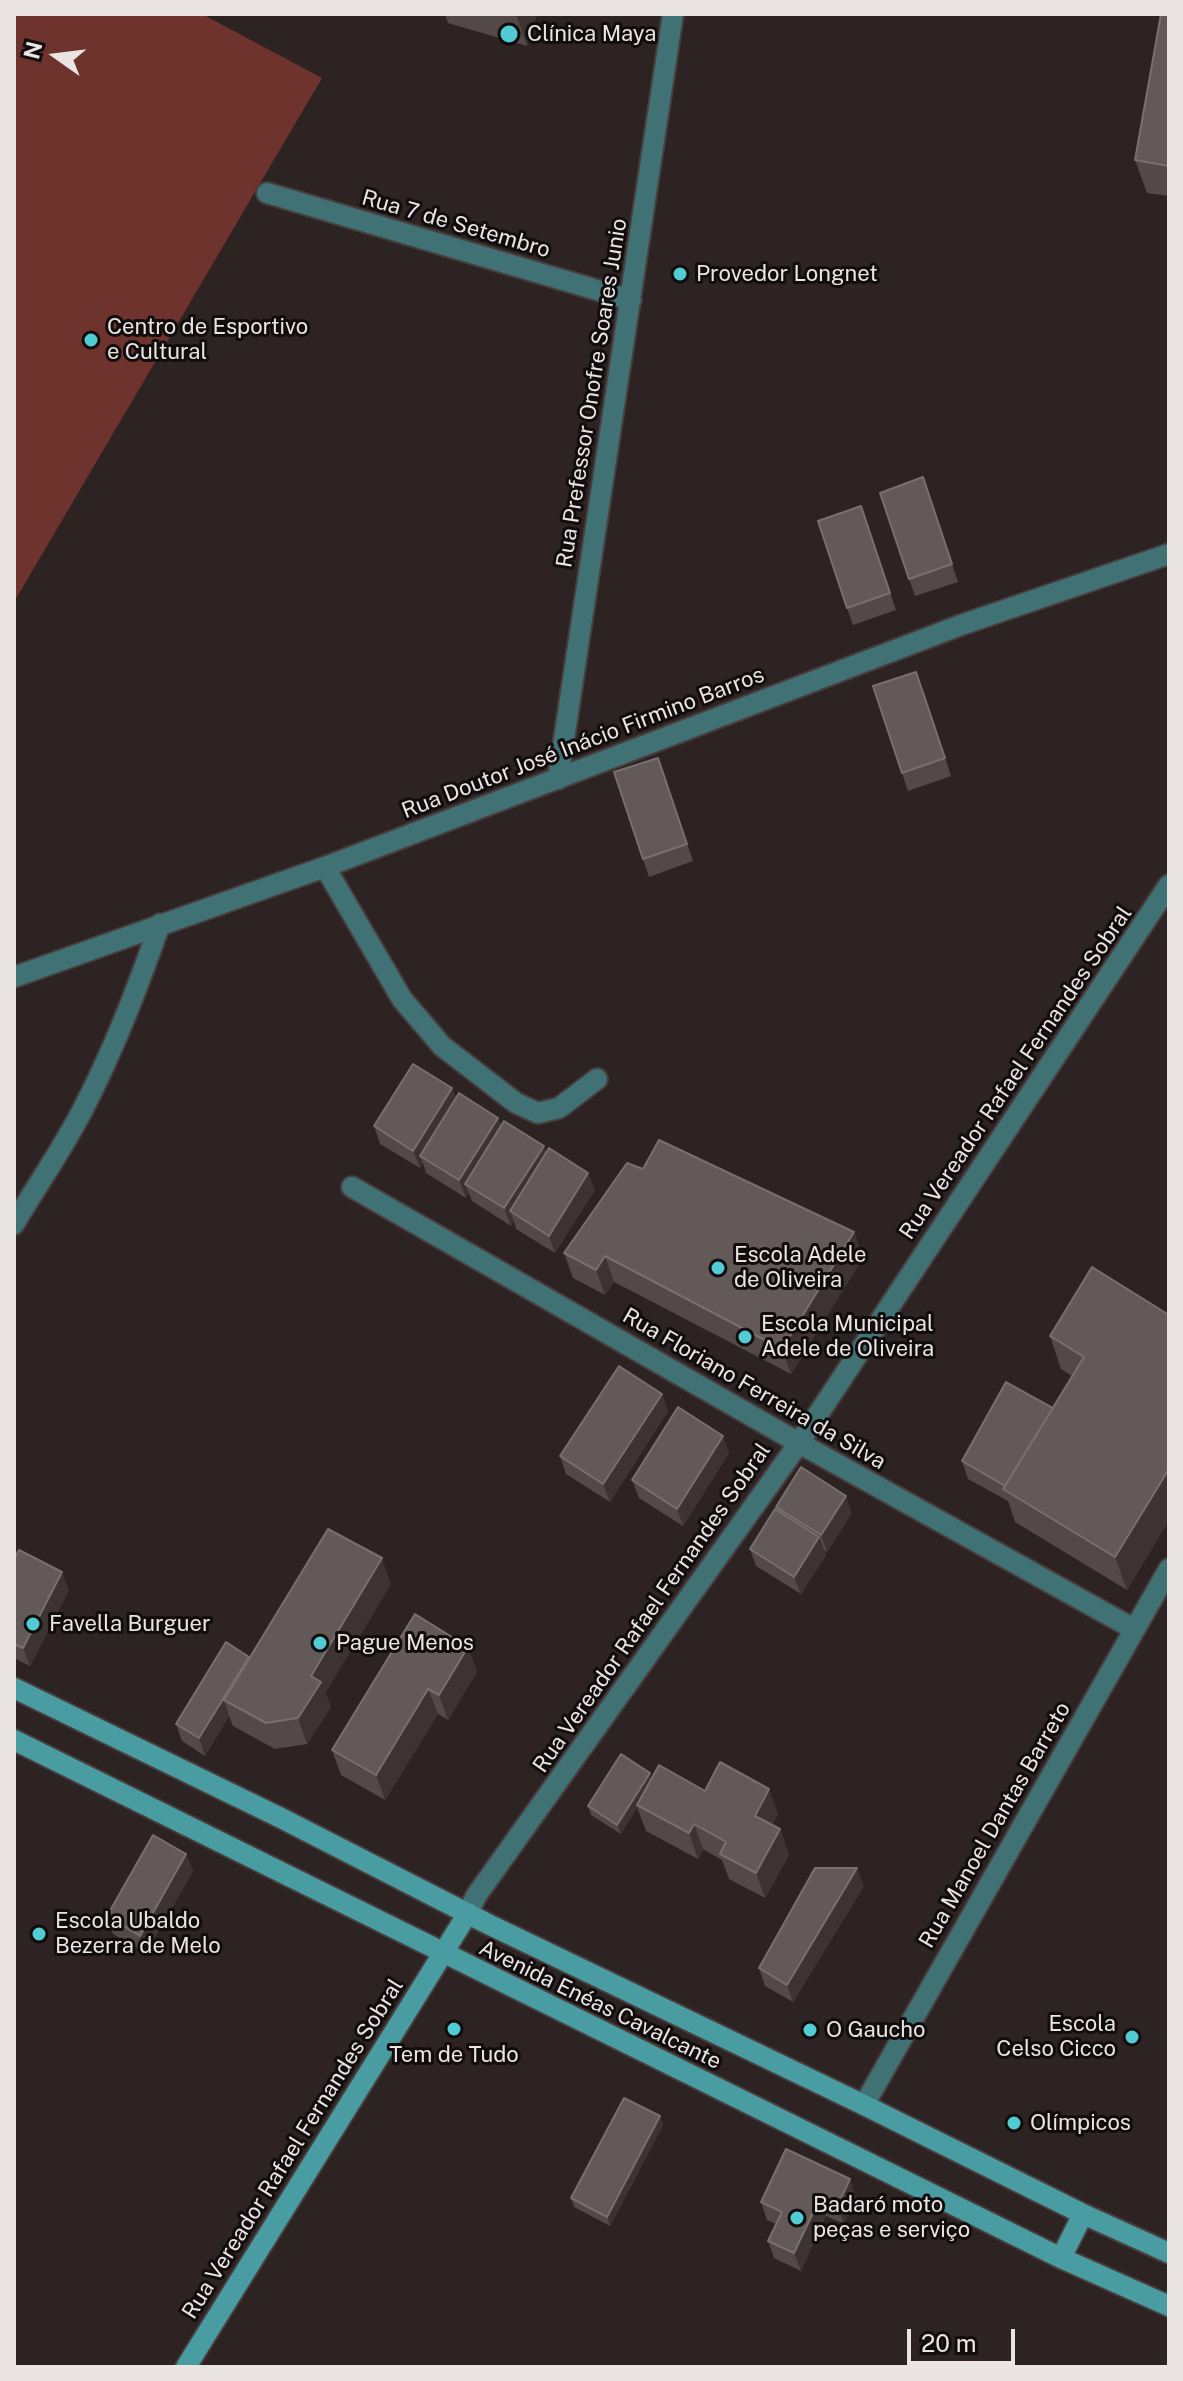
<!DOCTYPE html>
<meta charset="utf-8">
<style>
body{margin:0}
#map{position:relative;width:1183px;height:2381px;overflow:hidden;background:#2c2322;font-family:"Public Sans",sans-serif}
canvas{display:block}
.frame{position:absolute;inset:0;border:16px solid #eae4e3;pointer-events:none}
.north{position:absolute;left:16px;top:16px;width:80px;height:80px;-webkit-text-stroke:6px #110d0d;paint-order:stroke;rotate:284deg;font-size:22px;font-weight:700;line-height:32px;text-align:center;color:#eae4e3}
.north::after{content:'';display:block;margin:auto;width:28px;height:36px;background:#eae4e3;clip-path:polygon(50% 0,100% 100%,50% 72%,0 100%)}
.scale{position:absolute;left:907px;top:2329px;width:108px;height:36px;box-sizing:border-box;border:4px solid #eae4e3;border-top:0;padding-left:10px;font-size:24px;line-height:28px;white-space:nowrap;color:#eae4e3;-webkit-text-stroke:6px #110d0d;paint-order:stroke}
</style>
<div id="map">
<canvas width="1183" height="2381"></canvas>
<div class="frame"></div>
<div class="north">N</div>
<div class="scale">20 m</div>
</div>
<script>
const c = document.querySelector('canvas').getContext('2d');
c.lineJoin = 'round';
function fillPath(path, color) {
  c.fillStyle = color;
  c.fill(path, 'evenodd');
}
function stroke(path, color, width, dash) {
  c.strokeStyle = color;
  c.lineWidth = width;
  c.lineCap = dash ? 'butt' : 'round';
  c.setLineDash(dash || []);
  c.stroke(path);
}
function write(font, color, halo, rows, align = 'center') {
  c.font = font + ' "Public Sans",sans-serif';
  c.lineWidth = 6;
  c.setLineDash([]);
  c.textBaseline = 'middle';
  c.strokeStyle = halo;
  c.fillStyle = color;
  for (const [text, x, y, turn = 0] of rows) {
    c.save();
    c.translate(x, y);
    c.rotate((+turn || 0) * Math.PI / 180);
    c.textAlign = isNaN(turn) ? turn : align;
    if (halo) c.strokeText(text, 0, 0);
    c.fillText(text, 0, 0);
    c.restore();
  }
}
fillPath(new Path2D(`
 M14 14H202L322 78 14 602Z`), '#6f332d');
const street = new Path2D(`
 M267 193 631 300
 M558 779 673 14
 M325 867 402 999 442 1046 516 1103 538 1113 559 1108 597 1079
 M14 977 325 867 961 625 1169 554
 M352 1187 799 1443 1134 1629
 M14 1224C36 1187 61 1151 81 1113 113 1052 137 989 160 924
 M468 1913 476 1896 799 1443 1169 885
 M864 2105 1169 1569`);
const secondary = new Path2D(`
 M14 1688 281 1818 488 1924 864 2105 1083 2214 1169 2253
 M14 1740 1061 2258 1169 2306
 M1061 2258 1083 2214
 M186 2367 468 1913`);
stroke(street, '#473e3d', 24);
stroke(secondary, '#473e3d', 24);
stroke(street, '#407175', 20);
stroke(secondary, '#499da2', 20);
fillPath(new Path2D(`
 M445 14H537L527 46 448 23Z
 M1169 14V196L1147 193 1135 160Z
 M923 477 958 582 915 596 909 579Z
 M861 506 896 610 853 625 847 608Z
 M923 689 951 776 908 791 902 773Z
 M664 775 693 861 649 877 643 859Z
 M452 1088 456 1098 498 1118 501 1126 544 1146 546 1153 595 1190 555 1253 516 1229 514 1221 511 1226 472 1201 469 1193 466 1198 426 1173 423 1163 420 1168 380 1144 374 1126Z
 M643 1169 854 1232 863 1258 791 1374 614 1282 605 1295 573 1278 564 1253Z
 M1169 1315V1520L1127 1590 1015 1522 1008 1501 968 1479 962 1461 1053 1408 1072 1376 1061 1369 1050 1336Z
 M662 1394 668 1411 610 1502 566 1474 560 1456Z
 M729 1453 683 1526 639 1498 632 1480Z
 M776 1507 852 1513 827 1552 824 1550 826 1555 801 1594 756 1566 750 1549 778 1511Z
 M14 1559 69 1590 30 1666 14 1658Z
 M391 1584 325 1693 331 1707 307 1744 275 1749 233 1726 229 1716 205 1756 182 1741 176 1724 249 1658Z
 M468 1647 477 1672 448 1720 438 1714 385 1800 341 1775 332 1750Z
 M652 1779 705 1791 778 1814 772 1825 780 1829 789 1855 765 1898 729 1879 722 1860 703 1849 698 1859 646 1831 637 1807 621 1834 591 1815 588 1806Z
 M186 1854 193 1871 146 1953 113 1934 107 1916Z
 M864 1886 793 2002 765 1986 759 1968Z
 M660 2116 663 2125 610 2226 574 2207 571 2198Z
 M856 2197 844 2224 826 2216 801 2271 774 2258 768 2241 776 2224 767 2220 761 2202Z`), '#524948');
fillPath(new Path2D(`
 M516 14H537L527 46Z
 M452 1088 459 1106 420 1156 423 1163 420 1168 413 1151Z
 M498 1118 505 1135 465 1184 469 1193 466 1198 459 1180Z
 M544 1146 550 1164 510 1211 514 1221 511 1226 504 1208Z
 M588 1173 595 1190 555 1253 549 1236Z
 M854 1232 863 1258 791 1374 782 1349Z
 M605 1256 614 1282 605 1295 596 1270Z
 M662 1394 668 1411 610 1502 603 1484Z
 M723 1436 729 1453 683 1526 677 1509Z
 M1169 1469V1520L1127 1590 1115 1557Z
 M846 1496 852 1513 827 1552 821 1535Z
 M819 1537 826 1555 801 1594 794 1577Z
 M382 1558 391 1584 325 1693 331 1707 307 1744 298 1718 311 1676Z
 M62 1572 69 1590 30 1666 23 1648Z
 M468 1647 477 1672 448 1720 439 1695Z
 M249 1657 255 1674 224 1700 229 1716 205 1756 199 1738Z
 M428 1689 438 1714 385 1800 376 1775Z
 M650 1773 653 1782 621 1834 617 1825Z
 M769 1789 778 1814 764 1841 755 1816Z
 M694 1824 703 1849 698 1859 689 1833Z
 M780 1829 789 1855 765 1898 756 1873Z
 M186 1854 193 1871 146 1953 140 1936Z
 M857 1868 864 1886 793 2002 787 1985Z
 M660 2116 663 2125 610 2226 607 2217Z
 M850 2179 856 2197 844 2224 837 2207Z
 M820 2198 826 2216 801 2271 794 2253Z`), '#3c3332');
const building = new Path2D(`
 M1161 14H1169V166L1135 160Z
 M923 477 952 564 909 579 880 493Z
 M861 506 890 593 847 608 818 521Z
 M916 672 945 758 902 773 873 686Z
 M658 758 687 844 643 859 614 772Z
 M413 1064 452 1088 413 1151 374 1126Z
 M459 1093 498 1118 459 1180 420 1156Z
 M504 1121 544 1146 504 1208 465 1184Z
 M659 1140 854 1232 782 1349 605 1256 596 1270 564 1253 627 1163 643 1169Z
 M549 1148 588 1173 549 1236 510 1211Z
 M1092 1267 1169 1315V1469L1115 1557 1003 1489 1084 1357 1050 1336Z
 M619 1366 662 1394 603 1484 560 1456Z
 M1006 1382 1053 1408 1005 1486 962 1461Z
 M678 1407 723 1436 677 1509 632 1480Z
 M801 1467 846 1496 821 1535 776 1507Z
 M775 1509 819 1537 794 1577 750 1549Z
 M328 1529 382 1558 311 1676 321 1682 298 1718 266 1723 224 1700Z
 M19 1550 62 1572 23 1648 14 1644V1559Z
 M415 1614 468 1647 439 1695 428 1689 376 1775 332 1750Z
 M226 1642 249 1657 199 1738 176 1724Z
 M621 1754 650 1773 617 1825 588 1806Z
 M720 1762 769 1789 755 1816 780 1829 756 1873 720 1854 726 1842 694 1824 689 1833 637 1805 659 1765 705 1791Z
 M153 1835 186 1854 140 1936 107 1916Z
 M815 1868H857L787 1985 759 1968Z
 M624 2098 660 2116 607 2217 571 2198Z
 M786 2149 850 2179 837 2207 820 2198 794 2253 768 2241 782 2212 761 2202Z`);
fillPath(building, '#635958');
stroke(building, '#786f6e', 2);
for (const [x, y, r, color] of [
 [509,34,10,"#51ccd4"],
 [680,274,8,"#51ccd4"],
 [91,340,8,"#51ccd4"],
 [718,1268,8,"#51ccd4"],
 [745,1337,8,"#51ccd4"],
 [33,1624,8,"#51ccd4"],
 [320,1643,8,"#51ccd4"],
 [39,1934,8,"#51ccd4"],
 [454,2029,8,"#51ccd4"],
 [810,2030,8,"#51ccd4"],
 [1132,2037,8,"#51ccd4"],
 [1014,2123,8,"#51ccd4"],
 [797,2218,8,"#51ccd4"]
]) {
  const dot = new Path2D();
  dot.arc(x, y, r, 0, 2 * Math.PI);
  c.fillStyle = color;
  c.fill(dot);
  stroke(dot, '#110d0d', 3);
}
write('22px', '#eae4e3', '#110d0d', [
 ["Clínica Maya",527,34],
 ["Provedor Longnet",696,274],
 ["Centro de Esportivo",107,327],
 ["e Cultural",107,352],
 ["Escola Adele",734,1255],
 ["de Oliveira",734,1280],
 ["Escola Municipal",761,1324],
 ["Adele de Oliveira",761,1349],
 ["Favella Burguer",49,1624],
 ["Pague Menos",336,1643],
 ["Escola Ubaldo",55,1921],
 ["Bezerra de Melo",55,1946],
 ["Escola",1116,2024,"right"],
 ["Celso Cicco",1116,2049,"right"],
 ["O Gaucho",826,2030],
 ["Tem de Tudo",454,2055,"center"],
 ["Olímpicos",1030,2123],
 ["Badaró moto",813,2205],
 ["peças e serviço",813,2230]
], 'left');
write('22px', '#eae4e3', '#110d0d', [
 ["Rua 7 de Setembro",456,224,16],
 ["Rua Prefessor Onofre Soares Junio",592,393,-81],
 ["Rua Doutor José Inácio Firmino Barros",583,743,-21],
 ["Rua Vereador Rafael Fernandes Sobral",1016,1073,-56],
 ["Rua Floriano Ferreira da Silva",754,1389,30],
 ["Rua Vereador Rafael Fernandes Sobral",652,1608,-55],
 ["Rua Manoel Dantas Barreto",995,1825,-60],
 ["Avenida Enéas Cavalcante",600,2005,26],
 ["Rua Vereador Rafael Fernandes Sobral",293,2149,-58]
]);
</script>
